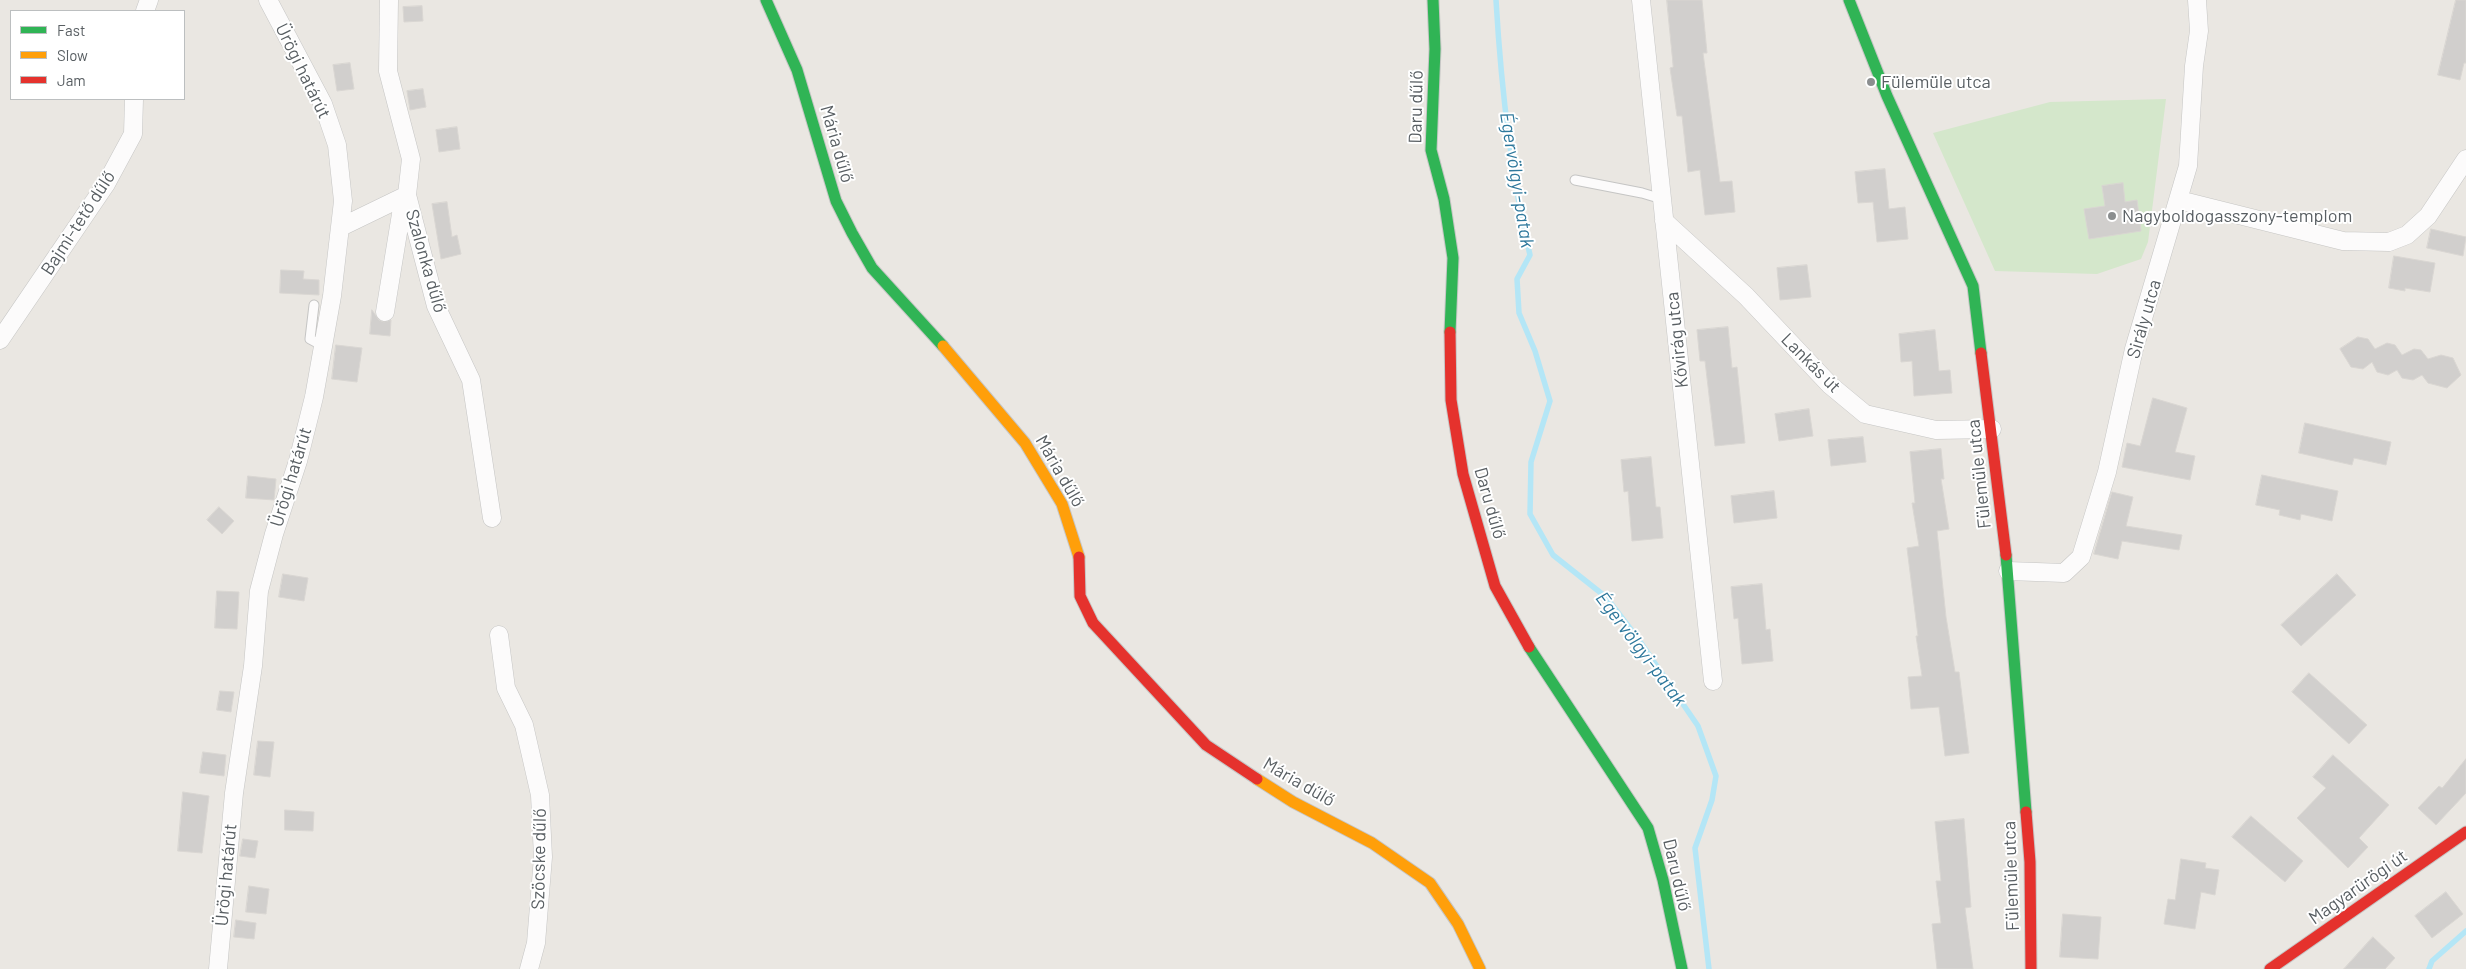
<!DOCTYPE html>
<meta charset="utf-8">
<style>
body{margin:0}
#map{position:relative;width:2466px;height:969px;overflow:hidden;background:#eae7e2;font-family:Barlow,sans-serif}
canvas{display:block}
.legend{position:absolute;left:10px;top:10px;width:175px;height:90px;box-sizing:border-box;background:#fff;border:1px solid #bcbfc0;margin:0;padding:6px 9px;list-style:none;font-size:15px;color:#585e62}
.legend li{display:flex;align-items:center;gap:10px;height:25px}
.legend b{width:25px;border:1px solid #bcbfc0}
</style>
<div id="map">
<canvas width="2466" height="969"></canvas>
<ul class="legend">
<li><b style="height:6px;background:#30b455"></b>Fast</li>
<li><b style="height:6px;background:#ff9f0a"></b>Slow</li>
<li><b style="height:6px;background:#e5322d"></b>Jam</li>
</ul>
</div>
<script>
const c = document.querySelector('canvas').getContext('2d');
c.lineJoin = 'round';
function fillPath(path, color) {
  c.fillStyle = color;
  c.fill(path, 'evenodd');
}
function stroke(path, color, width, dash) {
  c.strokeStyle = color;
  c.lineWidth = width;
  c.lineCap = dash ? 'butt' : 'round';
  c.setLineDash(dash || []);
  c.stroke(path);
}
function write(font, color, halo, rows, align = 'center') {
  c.font = font + ' Barlow,sans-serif';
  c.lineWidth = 4;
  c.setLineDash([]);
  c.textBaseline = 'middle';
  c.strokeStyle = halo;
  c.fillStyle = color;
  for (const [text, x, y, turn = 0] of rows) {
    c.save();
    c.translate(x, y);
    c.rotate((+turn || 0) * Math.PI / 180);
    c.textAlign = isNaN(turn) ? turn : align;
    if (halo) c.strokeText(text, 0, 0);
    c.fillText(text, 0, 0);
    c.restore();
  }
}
fillPath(new Path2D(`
 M2166 99 2148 242 2141 259 2097 274 1995 271 1933 133 2050 102Z`), '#d4e7cb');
stroke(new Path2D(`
 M1496 0C1501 86 1510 171 1530 255L1517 279 1519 313 1535 351 1550 401 1531 462 1530 514 1553 555 1606 597 1639 640 1698 726 1716 776 1712 800 1695 848 1709 969
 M2429 969 2432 961 2466 931`), '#b4e6f6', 5.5);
const building = new Path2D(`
 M1667 0H1702L1707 53H1703L1720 182 1732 181 1735 212 1705 215 1700 170 1688 172 1682 116H1677L1670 68 1673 67Z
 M2456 0H2466V63H2464L2460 80 2438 75Z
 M422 6 423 21 404 22 403 7Z
 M350 63 354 89 337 91 333 65Z
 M423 89 426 107 410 110 407 91Z
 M457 127 460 149 439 152 436 130Z
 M1885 169 1889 209 1905 207 1908 239 1877 242 1873 202 1858 203 1855 172Z
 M2123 183 2125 202 2137 200 2141 231 2089 239 2084 209 2105 206 2102 186Z
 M447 202 452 237 457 235 461 254 441 259 432 204Z
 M2431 229 2466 237 2463 256 2427 248Z
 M2394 256 2435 263 2430 292 2405 288V291L2389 288Z
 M1807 265 1811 297 1780 300 1777 268Z
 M281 270 304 271 303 279 319 280V295L280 293Z
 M372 310 379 320 384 322 391 320 390 336 370 334Z
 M1728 327 1732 368 1737 367 1745 443 1715 446 1705 361H1700L1697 330Z
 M1935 330 1939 371 1950 370 1952 393 1914 396 1912 361 1901 362 1899 334Z
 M2358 337 2368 339 2375 349 2387 343 2395 345 2402 355 2414 349 2421 350 2428 359 2441 355 2453 358 2461 375 2447 388 2428 383 2422 375 2413 380 2402 378 2397 370 2388 375 2377 372 2372 362 2363 369 2351 367 2340 349Z
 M336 345 362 348 357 382 332 379Z
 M2153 398 2187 408 2175 452 2195 456 2190 480 2122 467 2127 443 2140 446Z
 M1809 409 1813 436 1779 441 1775 414Z
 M2305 423 2391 442 2386 465 2354 458 2352 465 2299 453Z
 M1863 437 1866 462 1831 466 1828 440Z
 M1941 449 1944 479H1941L1949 529 1937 531 1946 617 1955 672H1959L1969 753 1945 756 1939 707 1911 709 1908 677 1922 676 1916 636H1918L1907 548 1919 546 1912 503H1915L1910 452Z
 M1651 457 1656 507H1660L1663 538 1632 541 1628 491 1624 492 1621 460Z
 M2262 475 2338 491 2332 521 2301 514 2300 520 2279 515 2280 510 2256 505Z
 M248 476 276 479 274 500 246 498Z
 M1774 491 1777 518 1734 523 1731 496Z
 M2112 492 2133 497 2126 526 2182 535 2179 550 2122 541 2118 559 2094 554Z
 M219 507 234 521 222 534 207 520Z
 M283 574 308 578 304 601 279 597Z
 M2337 574 2356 595 2301 646 2281 625Z
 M1762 584 1766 630 1770 629 1773 661 1742 664 1738 618 1734 619 1731 587Z
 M217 591 239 592 237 629 215 628Z
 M2309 673 2367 725 2349 744 2292 692Z
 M220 691 234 692 231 712 217 710Z
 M258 741 274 742 270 777 254 775Z
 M203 752 226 755 224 776 200 773Z
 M2333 755 2389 805 2359 838 2368 847 2348 868 2297 818 2326 788 2313 777Z
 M2466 759V793L2436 825 2418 808 2439 786 2442 788Z
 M183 792 209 796 202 853 178 851Z
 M285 810 314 812 313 831 285 830Z
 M2251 816 2303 861 2285 882 2232 837Z
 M1964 819 1971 907 1965 908 1973 969H1937L1932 924 1941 923 1936 881H1941L1935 822Z
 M243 839 258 841 255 858 240 856Z
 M2181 859 2206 863 2205 868 2219 870 2215 895 2201 892 2195 929 2164 924 2168 899 2175 900Z
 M249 886 269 889 266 914 246 912Z
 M2446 892 2463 914 2432 938 2415 916Z
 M2063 914 2101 917 2098 959 2060 957Z
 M236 920 256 923 254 939 234 937Z
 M2373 937 2395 958 2385 969H2344Z`);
fillPath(building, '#d1cfcd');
stroke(building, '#d9d6d2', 1);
const lane = new Path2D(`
 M1575 180 1642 193 1662 199
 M314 305 310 339 323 346`);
const street = new Path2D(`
 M389 0 388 71 411 159 407 195 436 306 471 380 492 518
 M1641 0 1713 681
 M145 11 149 0
 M2179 200 2343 241 2389 242 2407 235 2428 216 2466 159
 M1664 221 1746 296 1830 385 1865 414 1936 430 1992 429
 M341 227 407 195 402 208 385 312
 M0 340 106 184 133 134 134 99
 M2008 571 2064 573 2081 557 2107 472 2134 349 2188 166 2194 66 2199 31 2197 0
 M499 635 506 688 524 725 540 795 543 857 536 943 529 969
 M218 969 234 793 253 666 259 591 274 534 298 461 314 397 332 296 343 201 337 145 323 104 268 0`);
const fast = new Path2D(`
 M766 0 797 70 836 201 852 233 872 268 943 346
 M1433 0 1435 49 1431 150 1444 199 1453 258 1450 332
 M1849 0 1887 96 1973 286 1981 353
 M2006 555 2026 812
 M1529 647 1648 828 1663 880 1682 969`);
const slow = new Path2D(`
 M943 346 1025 443 1062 504 1079 557
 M1257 779 1293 802 1372 843 1430 883 1458 924 1480 969`);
const jam = new Path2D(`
 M1450 332 1451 400 1463 474 1495 586 1529 647
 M1981 353 2006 555
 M1079 557 1080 596 1093 623 1206 745 1257 779
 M2026 812 2030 862 2031 969
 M2270 969 2466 832`);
stroke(lane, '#c5c5c4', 11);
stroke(street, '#c5c5c4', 19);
stroke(fast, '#c6c6c5', 13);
stroke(slow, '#c6c6c5', 13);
stroke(jam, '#c6c6c5', 13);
stroke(lane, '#fcfbfb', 9);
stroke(street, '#fcfbfb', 18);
stroke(fast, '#30b455', 11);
stroke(slow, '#ff9f0a', 11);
stroke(jam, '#e5322d', 11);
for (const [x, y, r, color] of [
 [1871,82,5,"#8b8e8f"],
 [2112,216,5,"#8b8e8f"]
]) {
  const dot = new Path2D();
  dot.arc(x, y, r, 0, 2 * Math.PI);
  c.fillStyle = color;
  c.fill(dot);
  stroke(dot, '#fff', 2);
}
write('18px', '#585e62', '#fff', [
 ["Ürögi határút",303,71,64],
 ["Daru dűlő",1416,107,-89],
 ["Mária dűlő",837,144,74],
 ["Bajmi-tető dűlő",78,223,-57],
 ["Szalonka dűlő",426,261,74],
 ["Sirály utca",2144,319,-74],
 ["Kővirág utca",1677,340,-96],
 ["Lankás út",1811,363,45],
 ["Mária dűlő",1060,471,60],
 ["Fülemüle utca",1979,474,-96],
 ["Ürögi határút",291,477,-73],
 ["Daru dűlő",1490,503,74],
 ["Mária dűlő",1299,782,30],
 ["Szöcske dűlő",539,859,-89],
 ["Ürögi határút",226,875,-85],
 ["Daru dűlő",1677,875,77],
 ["Fülemüle utca",2011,876,-92],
 ["Magyarürögi út",2358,887,-35]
]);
write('18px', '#585e62', '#fff', [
 ["Fülemüle utca",1881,82],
 ["Nagyboldogasszony-templom",2122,216]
], 'left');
write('italic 19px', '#2e789c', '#fff', [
 ["Égervölgyi-patak",1517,180,81],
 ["Égervölgyi-patak",1641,649,53]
]);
</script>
